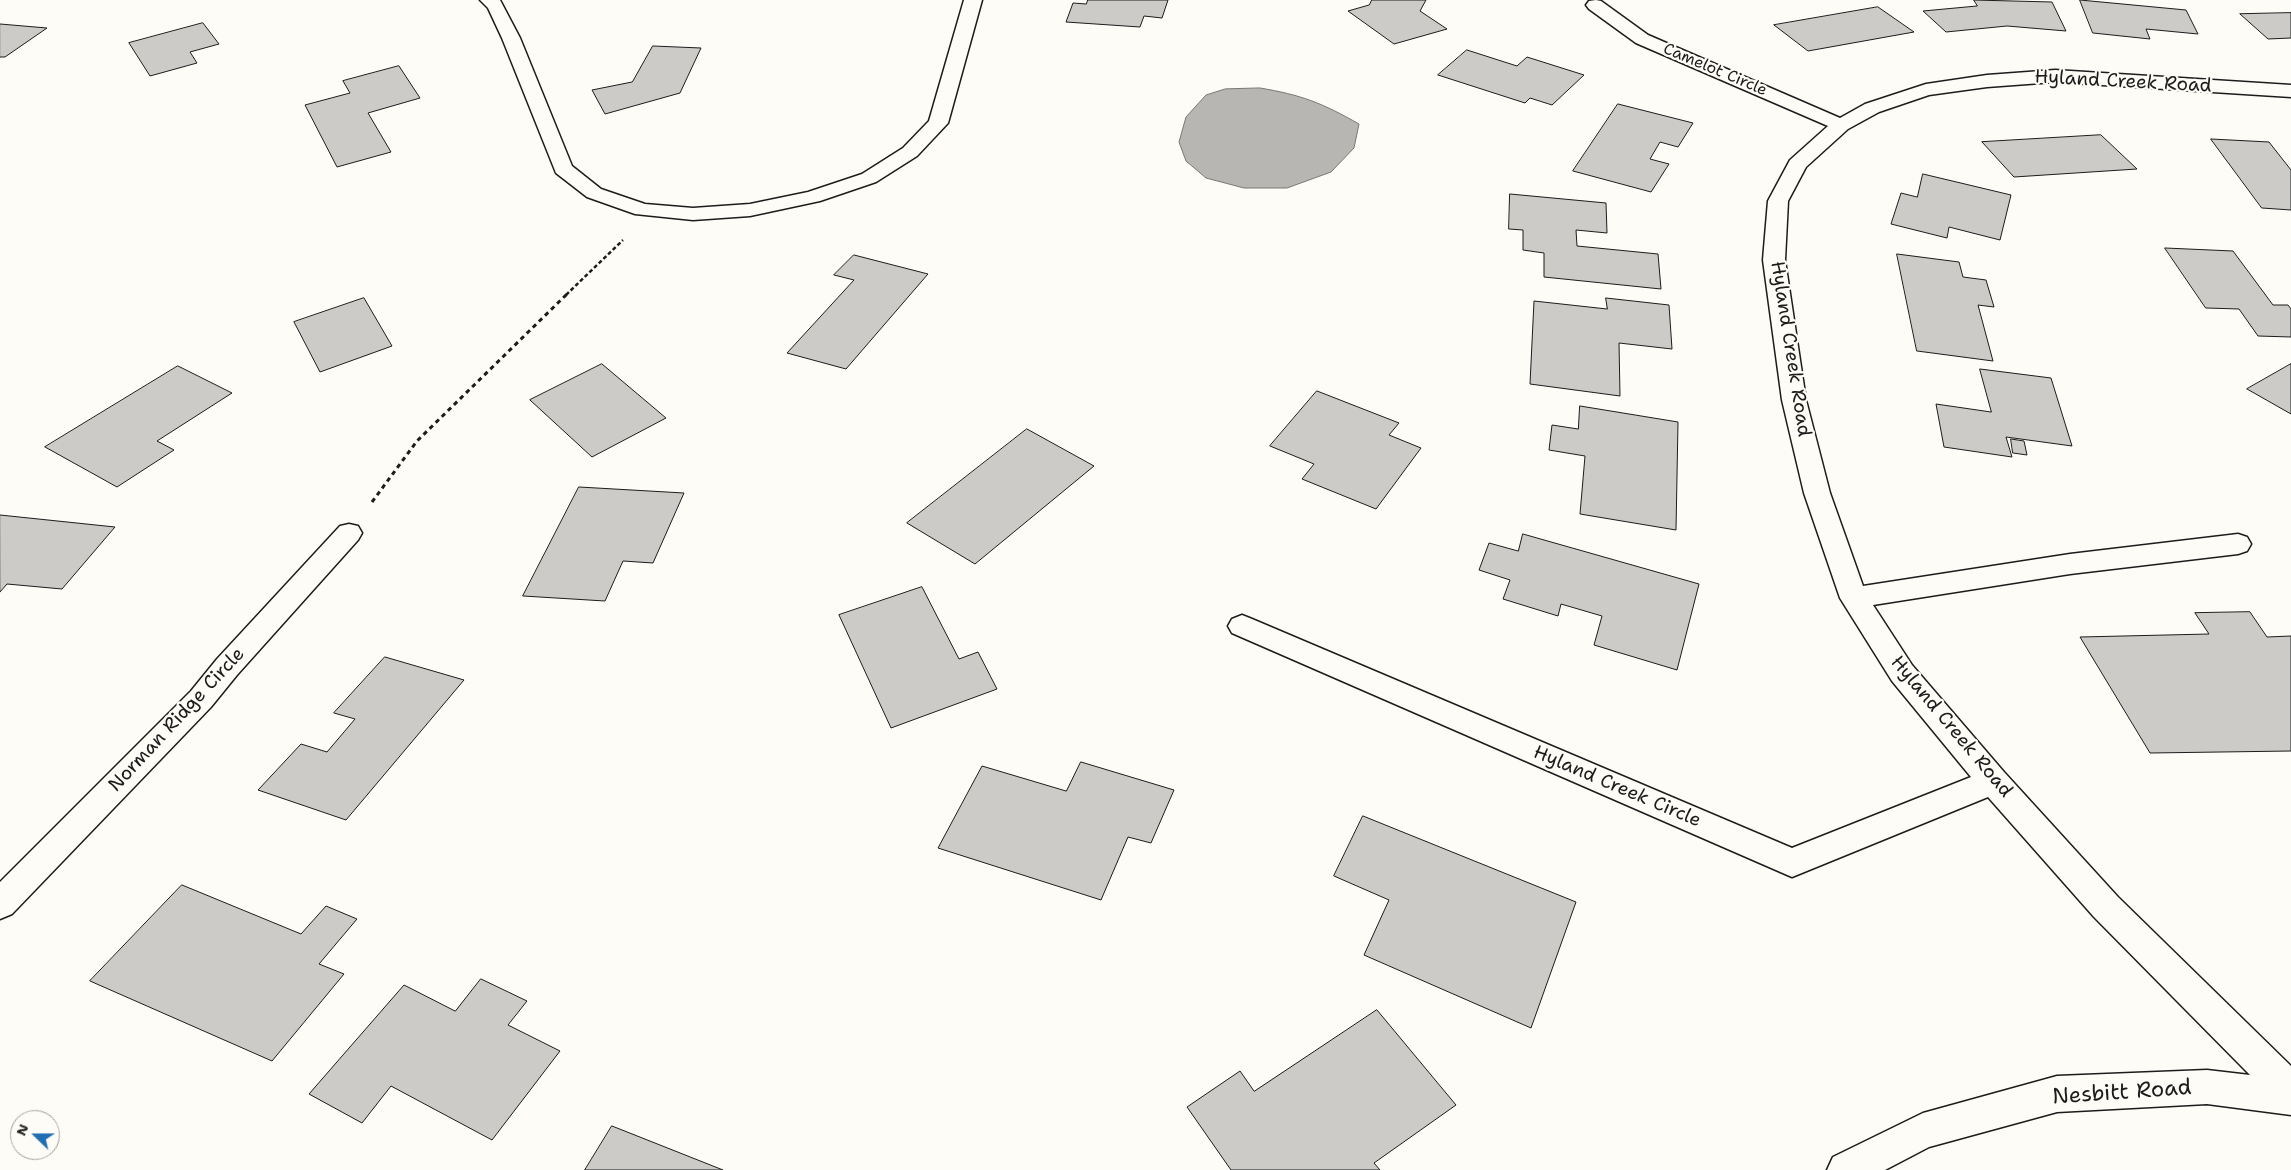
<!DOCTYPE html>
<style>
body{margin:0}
#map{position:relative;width:2291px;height:1170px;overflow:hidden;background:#fdfcf7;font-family:"Shantell Sans",sans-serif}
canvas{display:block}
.north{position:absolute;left:10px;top:1110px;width:50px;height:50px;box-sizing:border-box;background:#fdfcf7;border:1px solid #a3a29f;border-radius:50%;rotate:292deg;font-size:14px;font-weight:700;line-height:20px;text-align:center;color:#1c1c1c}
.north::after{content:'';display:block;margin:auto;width:18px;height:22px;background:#1f6fb2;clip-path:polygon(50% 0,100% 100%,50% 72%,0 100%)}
</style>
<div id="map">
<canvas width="2291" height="1170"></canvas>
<div class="north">N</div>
</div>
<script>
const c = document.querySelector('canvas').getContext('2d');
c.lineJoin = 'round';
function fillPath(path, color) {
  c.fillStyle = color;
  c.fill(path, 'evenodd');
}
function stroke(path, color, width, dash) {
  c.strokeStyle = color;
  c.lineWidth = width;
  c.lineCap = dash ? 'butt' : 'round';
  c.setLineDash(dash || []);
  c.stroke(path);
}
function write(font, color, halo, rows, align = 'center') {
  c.font = font + ' "Shantell Sans",sans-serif';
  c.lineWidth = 4.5;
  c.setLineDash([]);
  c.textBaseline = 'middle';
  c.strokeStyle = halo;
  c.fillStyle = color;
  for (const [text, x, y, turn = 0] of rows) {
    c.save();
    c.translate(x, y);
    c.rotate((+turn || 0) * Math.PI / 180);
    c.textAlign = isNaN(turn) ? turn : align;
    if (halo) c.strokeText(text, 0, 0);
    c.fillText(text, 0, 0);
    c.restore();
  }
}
const water = new Path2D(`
 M1260 88C1302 95 1322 103 1359 124L1354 148 1331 172 1287 188H1244L1206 178 1186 161 1179 142 1186 117 1206 95 1225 89Z`);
fillPath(water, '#b7b6b2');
stroke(water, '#797876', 1);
const building = new Path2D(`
 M1088 0H1168L1162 18 1144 16 1140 27 1066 22 1073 3 1086 4Z
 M1372 0H1426L1420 11 1447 29 1394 44 1348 11 1369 5Z
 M1974 0 2052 2 2066 31 2007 26 1946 32 1923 11 1977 6Z
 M2080 0 2186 10 2198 34 2146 29 2150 39 2093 33Z
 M1878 7 1914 32 1808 51 1774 25Z
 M2291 13V38L2268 39 2240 14Z
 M203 23 219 44 190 52 197 63 150 76 129 43Z
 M0 24 47 28 5 57H0Z
 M653 46 701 48 680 93 605 114 592 90 632 82Z
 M1467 50 1517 66 1527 57 1584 75 1552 105 1530 98 1525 103 1438 75Z
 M399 66 420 98 368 113 391 152 337 167 305 105 350 93 343 81Z
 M1618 104 1693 123 1678 147 1660 142 1650 159 1669 164 1651 192 1573 171Z
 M2101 135 2137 169 2014 177 1982 142Z
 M2211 139 2269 142 2291 170V210L2262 208Z
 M1923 174 2011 195 2000 240 1949 227 1947 238 1891 224 1901 193 1917 197Z
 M1510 194 1606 203 1607 233 1576 230 1577 246 1658 254 1661 289 1544 277V253L1523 250V230L1509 229Z
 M2165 248 2233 251 2273 305H2288L2291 309V337L2258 336 2239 309 2206 308Z
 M1897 254 1959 262 1963 277 1986 280 1994 307 1978 305 1993 361 1917 351Z
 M854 255 928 274 846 369 787 353 854 280 834 275Z
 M364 298 392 346 320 372 294 322Z
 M1606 298 1669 305 1672 349 1619 343 1620 396 1530 384 1534 301 1607 309Z
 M602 364 666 418 592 457 530 400Z
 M2291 364V414L2247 389Z
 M178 366 232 393 157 441 174 450 117 487 45 447Z
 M1980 369 2051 378 2072 446 2006 437 2012 457 1944 447 1936 404 1991 412Z
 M1317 391 1399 423 1389 435 1421 448 1376 509 1302 479 1314 464 1270 446Z
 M1580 406 1678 422 1676 530 1580 514 1585 456 1549 450 1552 425 1578 429Z
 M1027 429 1094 466 975 564 907 523Z
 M2011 439 2024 441 2027 455 2013 453Z
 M579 487 684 493 653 563 623 561 605 601 523 596Z
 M0 515 115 527 62 589 7 584 0 592Z
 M1523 534 1699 584 1677 670 1594 645 1602 616 1561 604 1558 616 1503 599 1510 580 1479 570 1489 543 1518 551Z
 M922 587 959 659 978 652 997 689 891 728 839 615Z
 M2250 612 2267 637 2291 636V751L2150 753 2080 637 2209 634 2195 613Z
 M385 657 464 680 346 820 258 790 301 744 327 752 355 719 334 713Z
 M1081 762 1174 790 1151 843 1128 837 1101 900 938 848 982 766 1066 791Z
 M1363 816 1576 902 1531 1028 1364 955 1389 900 1334 876Z
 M182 885 301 934 326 906 357 919 319 964 344 974 272 1061 90 981Z
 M481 979 527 1001 508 1025 560 1051 492 1140 391 1086 362 1123 309 1094 404 985 455 1011Z
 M1377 1010 1456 1105 1374 1163 1380 1170H1231L1187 1107 1240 1071 1254 1091Z
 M612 1126 723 1170H585Z`);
fillPath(building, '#cccbc8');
stroke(building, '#1c1c1c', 1);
const minor = new Path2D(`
 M480 0H500L520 38 572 166 601 189 645 204 693 208 750 204 808 192 862 174 903 148 929 121 964 0H982L948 123 917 156 876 182 820 201 750 216 693 220 635 214 587 197 556 173 502 38 488 8Z
 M1596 0 1601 1 1648 35 1840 118 1865 104 1926 84 1987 75 2055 70 2291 85V97L2055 82 1987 87 1929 95 1879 112 1848 129 1806 167 1788 201 1785 260 1806 400 1830 493 1863 586 2070 554 2238 534 2247 537 2251 544 2247 551 2238 554 2070 574 1873 605 1912 665 2004 772 2118 897 2291 1066V1115L2207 1104 2057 1112 1929 1147 1885 1170H1827L1833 1157 1923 1113 2057 1076 2207 1070 2250 1075 2094 917 1988 797 1792 877 1232 633 1228 626 1232 619 1242 615 1252 619 1792 848 1971 777 1892 681 1840 598 1804 493 1782 400 1763 260 1768 201 1790 160 1828 126 1636 43 1589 9 1586 5 1589 1Z
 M349 524 358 526 362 533 358 540 237 675 211 707 12 914 0 919V882L191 691 217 659 340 526Z`);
stroke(minor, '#1c1c1c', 3);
stroke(new Path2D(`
 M566 295 623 240`), '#1c1c1c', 2.5, [4, 2.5]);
stroke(new Path2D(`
 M372 502 417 441 567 294`), '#1c1c1c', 3, [4.5, 4]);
fillPath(minor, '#fdfcf7');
write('16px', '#1c1c1c', '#fdfcf7', [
 ["Camelot Circle",1715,70,23]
]);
write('19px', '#1c1c1c', '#fdfcf7', [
 ["Hyland Creek Road",2123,82,3],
 ["Hyland Creek Road",1790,349,81],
 ["Norman Ridge Circle",177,720,-47],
 ["Hyland Creek Road",1951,727,50],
 ["Hyland Creek Circle",1617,787,23]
]);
write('22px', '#1c1c1c', '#fdfcf7', [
 ["Nesbitt Road",2122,1093,-4]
]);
</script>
